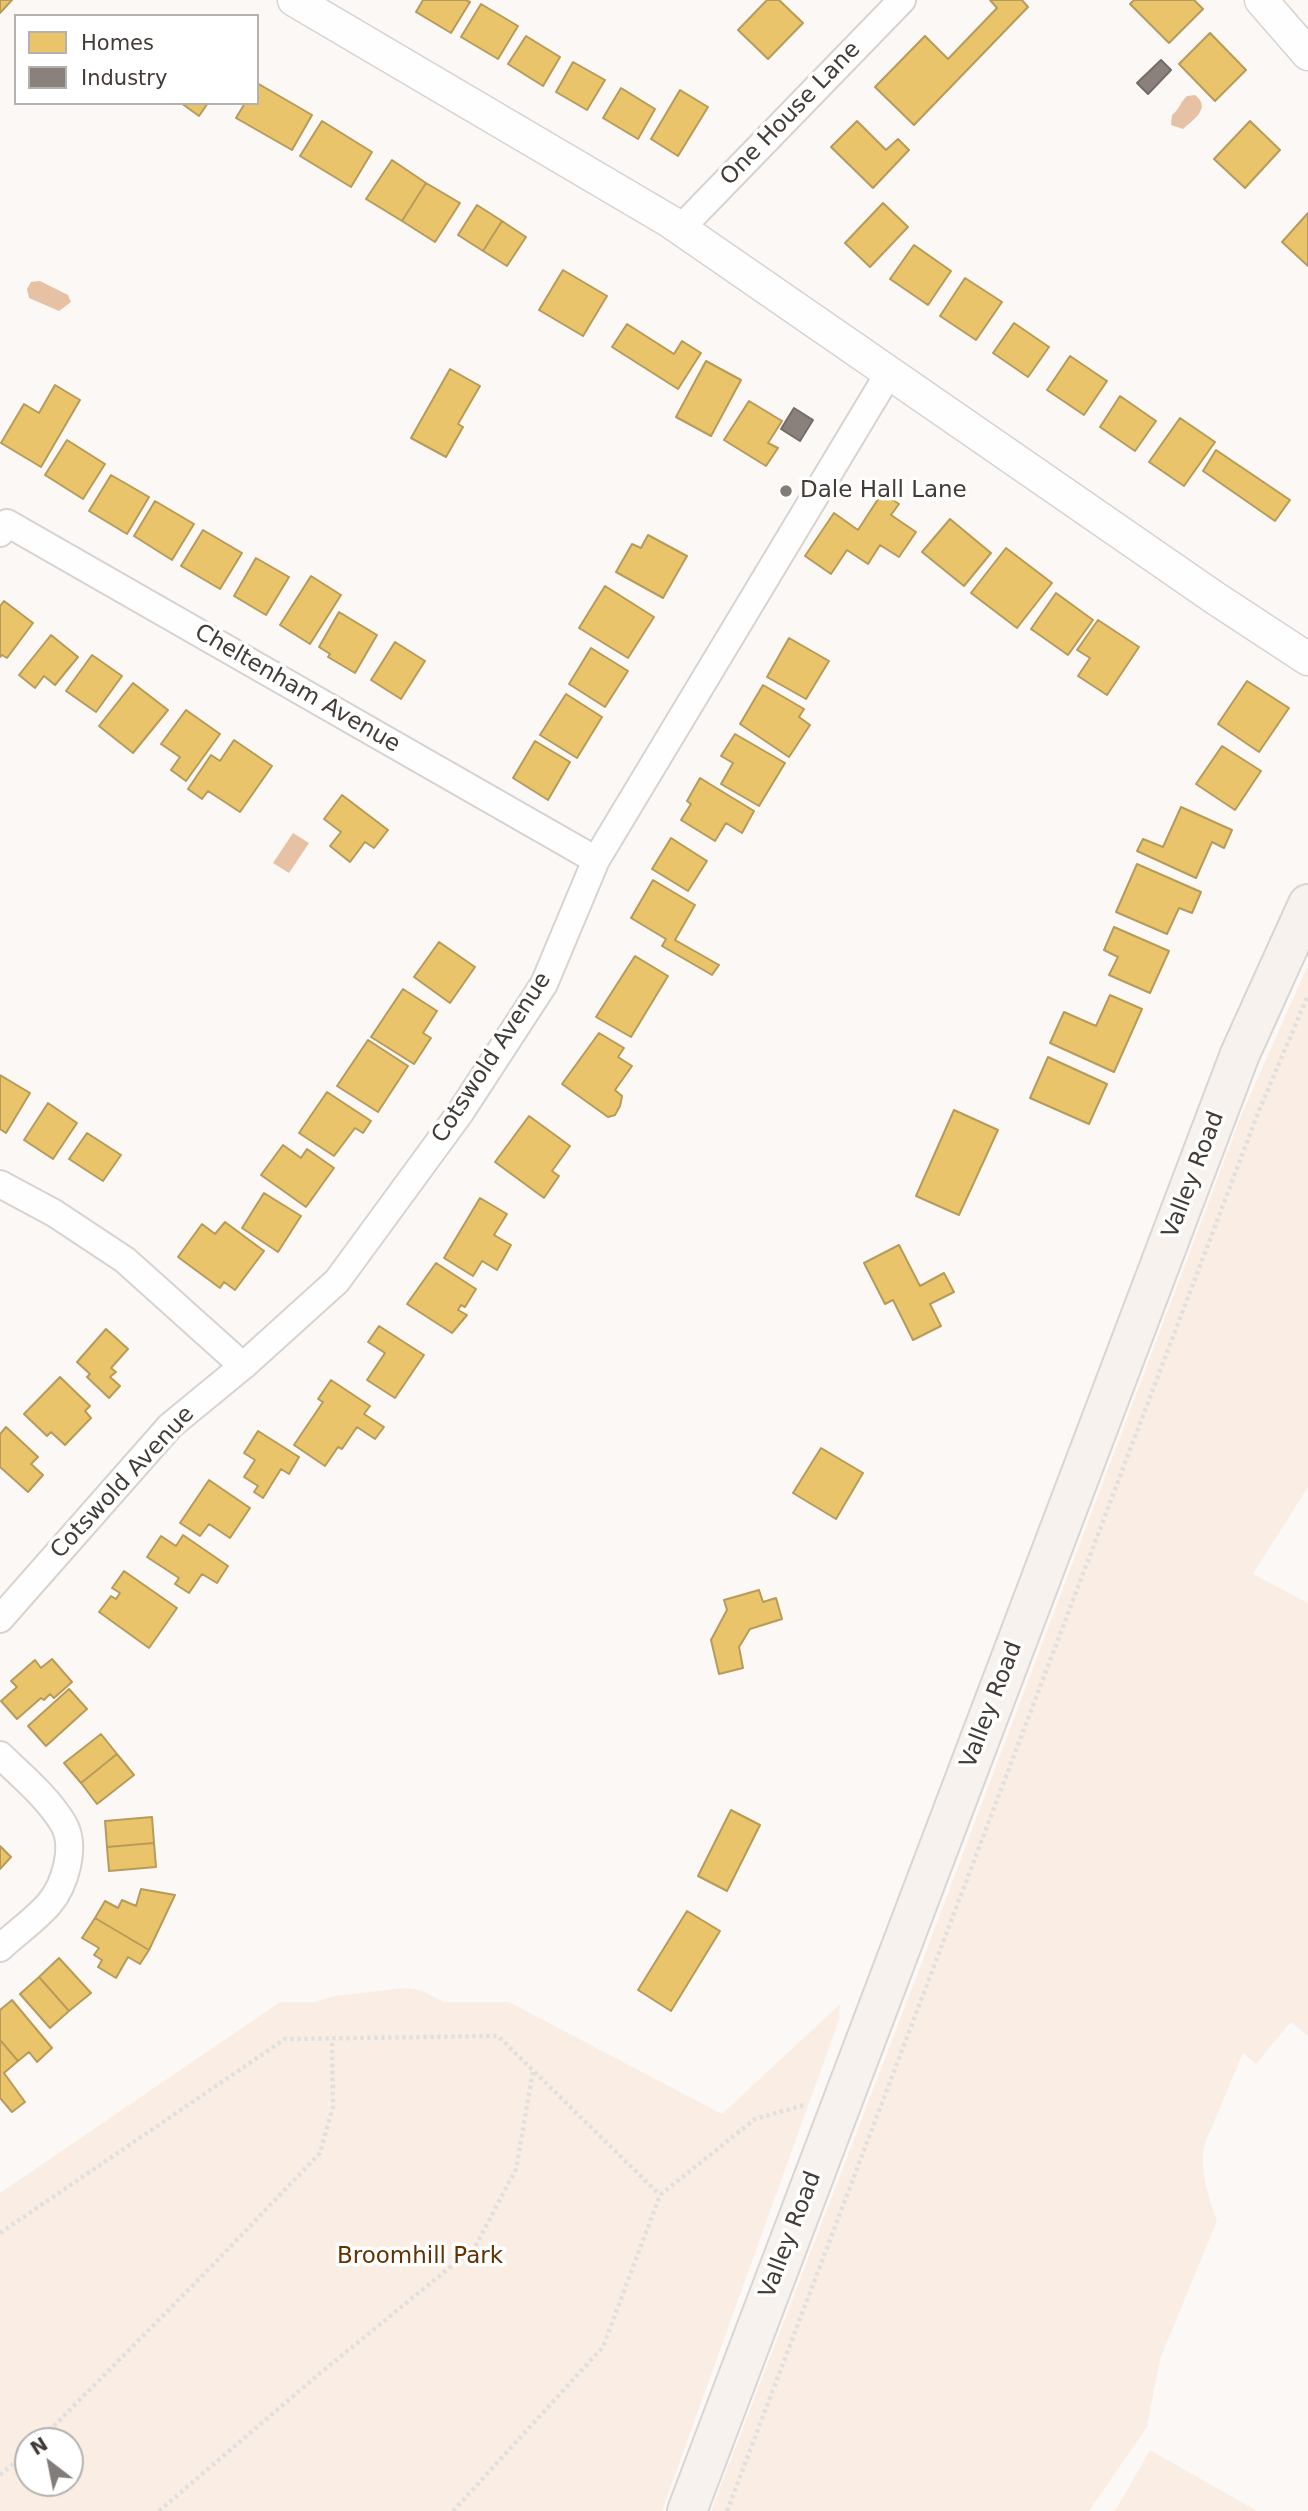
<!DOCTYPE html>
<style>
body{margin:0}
#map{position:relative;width:1308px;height:2511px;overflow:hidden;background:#fbf8f6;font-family:"DejaVu Sans",sans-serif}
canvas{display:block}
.legend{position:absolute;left:14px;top:14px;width:245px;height:91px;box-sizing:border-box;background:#fff;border:2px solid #b4b1ae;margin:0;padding:9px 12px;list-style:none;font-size:21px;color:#433b35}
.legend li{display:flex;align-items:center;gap:14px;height:35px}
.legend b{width:35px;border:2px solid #b4b1ae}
.north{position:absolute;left:14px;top:2427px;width:70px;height:70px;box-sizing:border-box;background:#fff;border:2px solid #b4b1ae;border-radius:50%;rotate:328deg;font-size:19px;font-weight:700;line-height:28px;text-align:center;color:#433b35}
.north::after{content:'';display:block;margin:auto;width:24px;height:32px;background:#837d79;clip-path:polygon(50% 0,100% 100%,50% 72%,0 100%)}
</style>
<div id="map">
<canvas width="1308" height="2511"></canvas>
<ul class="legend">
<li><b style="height:19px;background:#e9c46a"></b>Homes</li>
<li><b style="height:19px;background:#8a817c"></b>Industry</li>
</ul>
<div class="north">N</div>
</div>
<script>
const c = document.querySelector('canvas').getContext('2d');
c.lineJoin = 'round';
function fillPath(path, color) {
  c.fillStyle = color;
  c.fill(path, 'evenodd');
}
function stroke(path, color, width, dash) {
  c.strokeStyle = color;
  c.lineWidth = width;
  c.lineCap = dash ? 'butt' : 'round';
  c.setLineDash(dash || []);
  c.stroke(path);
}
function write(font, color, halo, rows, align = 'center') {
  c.font = font + ' "DejaVu Sans",sans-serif';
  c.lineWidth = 7;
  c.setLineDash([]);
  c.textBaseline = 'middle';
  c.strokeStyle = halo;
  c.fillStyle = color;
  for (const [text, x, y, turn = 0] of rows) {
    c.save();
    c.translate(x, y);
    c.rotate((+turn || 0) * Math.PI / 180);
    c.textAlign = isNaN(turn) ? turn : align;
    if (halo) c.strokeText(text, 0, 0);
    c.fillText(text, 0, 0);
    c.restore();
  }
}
fillPath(new Path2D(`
 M1308 965V1487L1253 1574 1308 1603V2036L1291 2022 1256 2064 1243 2053 1205 2143C1199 2171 1208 2195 1217 2221L1160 2359 1147 2427 1089 2511H711L925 1954 1243 1111Z
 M403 1988 420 1990 444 2002H509L722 2114 840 2004 839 2020 662 2511H0V2193L280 2002H315L335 1996ZM70 2441V2483H28V2441Z
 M1150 2450 1257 2511H1115Z`), '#faeee4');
fillPath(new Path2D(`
 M1195 95C1212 108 1193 120 1183 129L1171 125 1172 115C1180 109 1180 102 1187 96Z
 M40 281 68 295 71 302 59 311 29 298 27 289 31 282Z
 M293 833 309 843 289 873 273 863Z`), '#e7c1a4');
const homes = new Path2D(`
 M0 0H12L0 13Z
 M423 0H466L470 2 451 33 416 12Z
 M767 0H779L803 23 768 59 738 30Z
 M990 0H1022L1028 7 914 125 875 87 925 36 948 59 997 8Z
 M1134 0H1194L1203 9 1169 43 1130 4Z
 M481 4 518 26 498 59 461 37Z
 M1210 33 1246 70 1215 101 1179 64Z
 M526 36 560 57 543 86 508 64Z
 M573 62 605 80 587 110 556 92Z
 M257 83 312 115 292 150 236 118 245 103H257Z
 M621 88 655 109 638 139 603 118Z
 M680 90 708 107 678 156 651 139Z
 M181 103H208L199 116Z
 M322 121 372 152 351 187 300 156Z
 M857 121 886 150 898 139 909 150 873 188 831 147Z
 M1250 121 1280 150 1245 188 1214 159Z
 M392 160 426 183 402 221 366 199Z
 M426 183 460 203 435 242 402 221Z
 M883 203 908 227 870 267 845 243Z
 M477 205 502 221 483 251 458 235Z
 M1308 213V266L1282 242Z
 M502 221 526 237 507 266 483 251Z
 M914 245 951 271 928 305 890 279Z
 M563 270 607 296 583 336 539 310Z
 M965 278 1002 302 976 340 940 316Z
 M1014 323 1049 347 1028 377 993 353Z
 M627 324 674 354 682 341 701 353 678 389 612 347Z
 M1070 356 1107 381 1084 415 1047 390Z
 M706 361 741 380 711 436 676 417Z
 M450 369 480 386 458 424 463 427 446 457 411 438Z
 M55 385 80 400 41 467 1 443 24 404 39 413Z
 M1120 396 1156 421 1135 451 1100 427Z
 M749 401 782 421 768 443 778 448 766 466 724 440Z
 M1180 418 1215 442 1184 486 1149 462Z
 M67 440 105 464 83 499 45 475Z
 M1216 450 1290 500 1275 521 1203 471Z
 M111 475 149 497 127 534 89 511Z
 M882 493 899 504 891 515 916 532 899 557 880 545 868 564 847 550 831 574 805 556 834 513 858 530Z
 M155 501 194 524 172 560 134 536Z
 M950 519 991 553 964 586 922 552Z
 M203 530 242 553 220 589 181 566Z
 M648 535 687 556 663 598 616 572 632 544 641 548Z
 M1006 548 1052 583 1017 628 971 593Z
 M256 558 289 577 266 615 234 596Z
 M311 576 341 595 310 644 280 625Z
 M605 586 654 617 628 658 579 628Z
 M1056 593 1093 620 1068 655 1031 629Z
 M4 601 33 623 7 658 2 655 0 657V606Z
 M339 612 377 635 355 673 328 657 330 654 319 647Z
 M1098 620 1139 647 1107 695 1078 676 1090 658 1077 650Z
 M51 635 78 657 55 685 44 676 35 688 19 675Z
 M789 638 829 661 806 699 767 677Z
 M395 642 425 661 401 699 371 680Z
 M591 648 628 671 605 707 569 684Z
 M92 655 122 676 96 712 66 691Z
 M1247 681 1289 708 1259 752 1218 724Z
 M133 683 168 710 133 753 99 726Z
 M763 685 804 709 799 717 810 725 789 757 740 724Z
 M566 694 602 717 577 758 540 735Z
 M186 710 220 734 186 781 171 770 180 757 161 744Z
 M735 734 785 763 759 806 721 784 733 763 721 756Z
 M234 740 272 766 240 812 208 791 202 799 188 789 211 755 220 761Z
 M535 741 570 762 548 800 513 778Z
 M1222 746 1261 771 1235 810 1196 784Z
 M700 778 754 811 742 833 726 823 715 841 681 820 691 804 687 801Z
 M342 795 388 830 374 848 365 842 350 862 330 846 341 832 324 819Z
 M1181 807 1232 830 1224 848 1212 842 1196 878 1137 851 1143 839 1163 847Z
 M671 838 707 861 688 891 652 869Z
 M1137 864 1201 892 1192 913 1179 908 1167 934 1116 912Z
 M653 880 695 905 675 940 719 965 712 975 662 946 666 939 631 918Z
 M1114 927 1169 951 1150 993 1109 975 1118 957 1104 950Z
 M439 942 475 967 450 1003 414 977Z
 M635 956 668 976 631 1037 596 1017Z
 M403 989 437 1011 423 1033 431 1038 414 1064 371 1037Z
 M1110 995 1142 1009 1114 1072 1050 1043 1064 1012 1096 1026Z
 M599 1033 624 1048 618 1057 632 1066 615 1090 622 1096 620 1106 615 1115 608 1117 562 1084Z
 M368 1040 408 1066 378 1112 337 1086Z
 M1048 1057 1107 1084 1089 1124 1030 1098Z
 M0 1075 30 1093 6 1133 0 1129Z
 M327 1092 371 1121 363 1133 355 1128 334 1156 299 1133Z
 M48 1103 77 1123 53 1159 24 1140Z
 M954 1110 998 1130 959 1215 916 1196Z
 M529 1116 570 1146 552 1171 559 1176 544 1198 495 1162Z
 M87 1133 121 1155 103 1181 69 1159Z
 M283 1145 301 1158 307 1149 334 1168 306 1207 261 1175Z
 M264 1193 301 1216 278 1252 242 1228Z
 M480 1198 507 1214 494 1235 511 1245 497 1270 482 1261 473 1276 444 1258Z
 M225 1222 264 1251 235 1290 224 1282 220 1288 178 1257 202 1224 215 1234Z
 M899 1245 920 1286 944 1273 954 1292 930 1304 941 1326 913 1340 893 1300 885 1304 864 1263Z
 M436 1263 476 1289 465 1307 461 1305 458 1310 467 1315 452 1333 407 1304Z
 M379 1326 424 1355 395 1398 367 1380 385 1353 368 1342Z
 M106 1329 128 1349 111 1368 116 1372 110 1377 120 1386 109 1398 87 1377 90 1374 77 1362Z
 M60 1377 90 1406 85 1411 91 1418 65 1445 51 1432 47 1436 24 1414Z
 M331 1380 370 1406 364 1414 384 1427 375 1439 357 1427 342 1449 338 1447 325 1466 294 1445 323 1402 318 1399Z
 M6 1427 38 1457 31 1464 43 1475 28 1492 0 1467V1434Z
 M258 1431 299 1457 289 1474 281 1469 263 1498 254 1492 258 1486 244 1477 255 1460 244 1453Z
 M821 1448 863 1473 836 1519 793 1493Z
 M209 1480 250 1508 230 1538 209 1524 200 1536 180 1523Z
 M183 1535 228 1566 217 1583 202 1574 189 1593 175 1584 179 1578 147 1557 161 1536 176 1546Z
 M124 1571 177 1608 149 1648 99 1612 111 1596 116 1599 120 1593 112 1588Z
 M759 1590 763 1602 776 1598 782 1619 750 1629 739 1647 743 1668 719 1674 711 1640 727 1610 724 1600Z
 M52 1659 72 1682 54 1698 50 1694 44 1700 41 1698 17 1719 1 1701 17 1687 11 1681 35 1660 41 1668Z
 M69 1689 87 1709 46 1746 28 1726Z
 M101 1734 117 1754 81 1783 64 1763Z
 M117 1754 134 1775 97 1804 81 1783Z
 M731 1810 760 1825 727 1891 698 1876Z
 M152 1817 154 1843 107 1847 105 1821Z
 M154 1843 156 1867 109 1871 107 1847Z
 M0 1846 11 1857 0 1869Z
 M141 1889 175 1895 149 1950 95 1918 105 1901 118 1908 122 1900 136 1906Z
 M687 1911 720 1931 671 2011 638 1990Z
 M95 1918 149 1950 140 1964 128 1957 116 1978 98 1967 102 1960 94 1955 99 1948 82 1938Z
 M59 1958 91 1993 69 2011 39 1977Z
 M39 1977 69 2011 50 2028 20 1994Z
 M12 2000 52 2048 37 2062 29 2052 18 2061 0 2040V2010Z
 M0 2040 18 2061 4 2073 25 2102 12 2112 0 2098Z`);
fillPath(homes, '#e9c46a');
stroke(homes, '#b79b5a', 2);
const industry = new Path2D(`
 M1161 60 1171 70 1148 94 1137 83Z
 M794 408 813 420 800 441 781 429Z`);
fillPath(industry, '#8a817c');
stroke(industry, '#756c67', 2);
const minor = new Path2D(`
 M680 229 902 0
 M0 533 7 523 596 860
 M0 1184 54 1213 125 1260 243 1366
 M0 1619 170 1426 243 1366 337 1281 460 1113 544 984 596 860 889 373
 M0 1755C21 1775 47 1797 63 1823 77 1846 65 1885 49 1904 35 1920 16 1933 0 1948`);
const tertiary = new Path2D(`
 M294 0 671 222 1215 598 1308 659
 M1261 0 1308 54`);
const primary = new Path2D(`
 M687 2511 1240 1054 1308 904`);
stroke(minor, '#d8d3cf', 30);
stroke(tertiary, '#d8d3cf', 35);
stroke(primary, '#d8d5d3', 42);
stroke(new Path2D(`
 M0 2233 285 2039 498 2036 660 2195
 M39 2441 208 2270 320 2153 333 2107 332 2039
 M0 2475 28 2451
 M159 2511 319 2374 475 2247 516 2169 533 2071
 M453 2511 603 2347 660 2195 755 2119 804 2105
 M727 2511 1258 1113 1308 995`), '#e2e0df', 4.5, [3.5, 3.5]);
stroke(minor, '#fefefe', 26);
stroke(tertiary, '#fefefe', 32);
stroke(primary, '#f7f2ee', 38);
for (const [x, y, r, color] of [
 [786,491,7,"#837d79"]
]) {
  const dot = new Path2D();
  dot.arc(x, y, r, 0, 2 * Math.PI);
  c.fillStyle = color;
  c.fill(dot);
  stroke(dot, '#fff', 2.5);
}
write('23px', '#433b35', '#fff', [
 ["One House Lane",791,114,-46],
 ["Cheltenham Avenue",297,689,30],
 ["Cotswold Avenue",492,1058,-57],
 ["Valley Road",1194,1175,-69],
 ["Cotswold Avenue",123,1483,-47],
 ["Valley Road",992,1705,-69],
 ["Valley Road",791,2235,-69]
]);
write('23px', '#433b35', '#fff', [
 ["Dale Hall Lane",800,491]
], 'left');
write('23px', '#643200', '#fff', [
 ["Broomhill Park",420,2257]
]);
</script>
